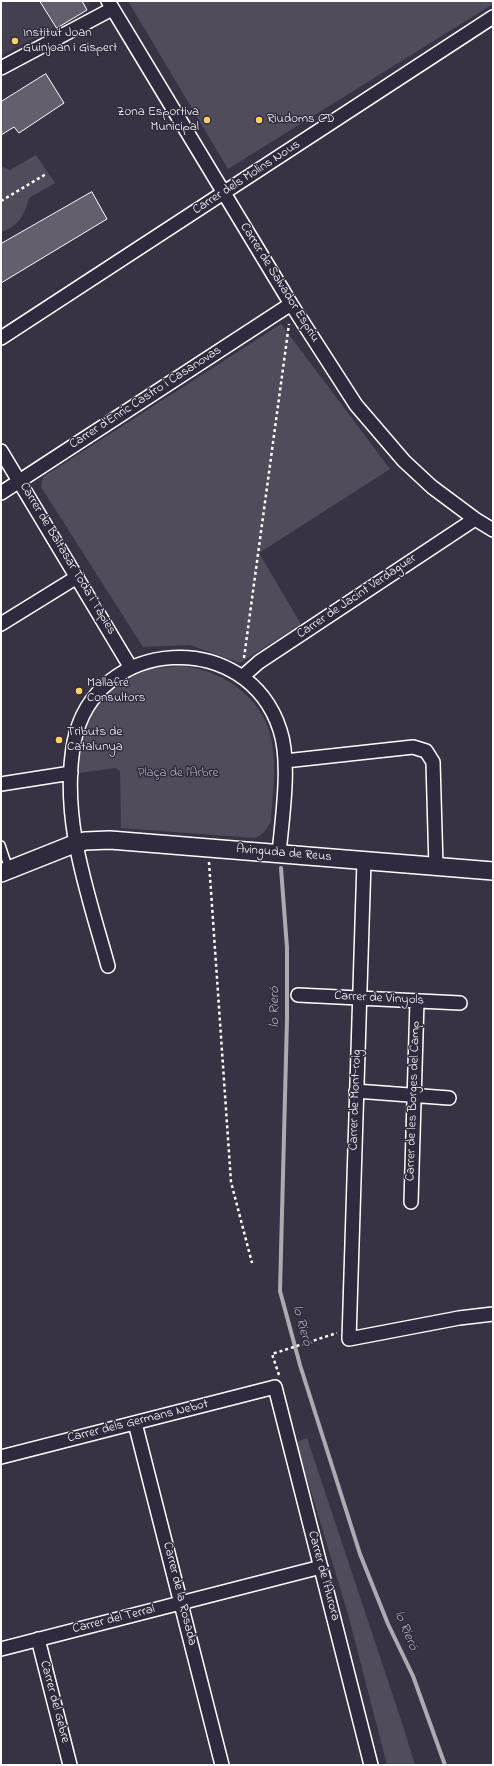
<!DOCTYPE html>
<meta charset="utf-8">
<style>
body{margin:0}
#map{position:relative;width:494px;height:1766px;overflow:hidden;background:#373345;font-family:"Indie Flower",sans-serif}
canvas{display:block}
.frame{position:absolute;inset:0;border:2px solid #fff;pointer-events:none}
</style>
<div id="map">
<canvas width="494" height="1766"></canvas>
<div class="frame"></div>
</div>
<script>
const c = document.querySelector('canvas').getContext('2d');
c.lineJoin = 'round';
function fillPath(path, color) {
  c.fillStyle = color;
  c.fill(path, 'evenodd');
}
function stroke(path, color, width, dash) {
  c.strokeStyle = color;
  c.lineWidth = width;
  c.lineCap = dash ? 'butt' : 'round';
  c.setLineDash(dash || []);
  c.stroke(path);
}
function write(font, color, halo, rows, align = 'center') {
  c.font = font + ' "Indie Flower",sans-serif';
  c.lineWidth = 3;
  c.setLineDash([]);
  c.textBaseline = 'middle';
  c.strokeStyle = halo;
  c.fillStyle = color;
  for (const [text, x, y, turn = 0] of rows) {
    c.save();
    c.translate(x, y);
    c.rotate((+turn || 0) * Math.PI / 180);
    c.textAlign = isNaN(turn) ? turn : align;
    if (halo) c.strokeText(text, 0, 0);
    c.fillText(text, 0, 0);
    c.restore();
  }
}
fillPath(new Path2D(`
 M1 1H89L90 3 87 10 1 55Z`), '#444051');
fillPath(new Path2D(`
 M128 1H493V4L228 169Z
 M36 155 55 183 29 198C25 214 18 227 1 232V166L10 170Z
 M281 324 390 469 259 553 301 624 240 663 190 645 143 647 41 487 43 477Z
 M182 666C227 671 269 702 273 750 276 773 272 798 271 821 267 829 264 834 255 838L121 828 120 771 116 768 79 773C78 728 103 679 151 669 161 667 171 667 182 666Z
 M307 1438 403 1726 415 1765H387L348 1614 296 1442Z`), '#514c5c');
stroke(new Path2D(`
 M281 868 287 948V1019L280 1291 300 1365 360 1554 388 1624 413 1676 445 1765`), '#adabb2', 4);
const building = new Path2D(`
 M40 1H82L87 10 57 28Z
 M46 74 64 103 19 133 14 127 1 135V102Z
 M92 192 107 219 1 283V244Z`);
fillPath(building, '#635f6d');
stroke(building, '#fff', 1);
const service = new Path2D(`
 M1 845 9 869`);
const minor = new Path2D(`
 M108 1 291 304 356 405 404 461 432 487 475 519 493 530
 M1 68 112 9
 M1 338 493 17
 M1 451 131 668
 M1 493 291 304
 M1 624 77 577
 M242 677 259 662 475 519
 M285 761 413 747 426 751 433 762 436 867
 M1 784 71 773
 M364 861 349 1339 459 1318 493 1314
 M108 966C88 893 60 819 74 742 95 636 247 627 280 730 291 763 282 818 279 854
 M298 995 460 1003
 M356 1091 449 1098
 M411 1202 417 1001
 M135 1423 222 1765
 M1 1457 275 1387 371 1765
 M38 1639 70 1765
 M1 1649 321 1567`);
const tertiary = new Path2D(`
 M1 873 74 844 85 841 110 840 493 871`);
stroke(service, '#fff', 10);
stroke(minor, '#fff', 16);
stroke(tertiary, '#fff', 20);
stroke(new Path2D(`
 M1 201 46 174
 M244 658 289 324
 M209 862 231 1182 252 1263
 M279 1375 272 1354 337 1333`), '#fff', 2.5, [3, 3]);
stroke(service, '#2f2a3d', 7);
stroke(minor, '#2f2a3d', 13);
stroke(tertiary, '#2f2a3d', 17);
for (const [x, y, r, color] of [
 [15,41,4,"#ffd166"],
 [207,120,4,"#ffd166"],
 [259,120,4,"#ffd166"],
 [79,691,4,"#ffd166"],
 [59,740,4,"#ffd166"]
]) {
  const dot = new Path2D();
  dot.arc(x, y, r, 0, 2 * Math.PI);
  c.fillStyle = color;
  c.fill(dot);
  stroke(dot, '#2f2a3d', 1.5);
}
write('13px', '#fff', '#2f2a3d', [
 ["Institut Joan",23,34],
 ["Guinjoan i Gispert",23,49],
 ["Zona Esportiva",199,113,"right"],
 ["Municipal",199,128,"right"],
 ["Riudoms CD",267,120],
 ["Mallafrè",87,684],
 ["Consultors",87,699],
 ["Tributs de",67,733],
 ["Catalunya",67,748]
], 'left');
write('13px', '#fff', '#2f2a3d', [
 ["Carrer dels Molins Nous",247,178,-33],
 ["Carrer de Salvador Espriu",279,283,58],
 ["Carrer d'Enric Castro i Casanovas",146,398,-33],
 ["Carrer de Baltasar Toda i Tàpies",67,559,59],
 ["Carrer de Jacint Verdaguer",357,597,-34],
 ["Avinguda de Reus",284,854,5],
 ["Carrer de Vinyols",379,999,3],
 ["Carrer de Mont-roig",356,1100,-88],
 ["Carrer de les Borges del Camp",414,1101,-88],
 ["Carrer dels Germans Nebot",138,1422,-14],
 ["Carrer de l'Aurora",323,1576,75],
 ["Carrer de la Rosada",179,1594,76],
 ["Carrer del Terral",114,1620,-14],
 ["Carrer del Gebre",54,1702,75]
]);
write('13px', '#b9b7be', '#2f2a3d', [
 ["Plaça de l'Arbre",178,774]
]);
write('italic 14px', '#b4b2b9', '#2f2a3d', [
 ["lo Rieró",276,1007,-90],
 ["lo Rieró",301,1326,74],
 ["lo Rieró",405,1631,67]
]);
</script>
